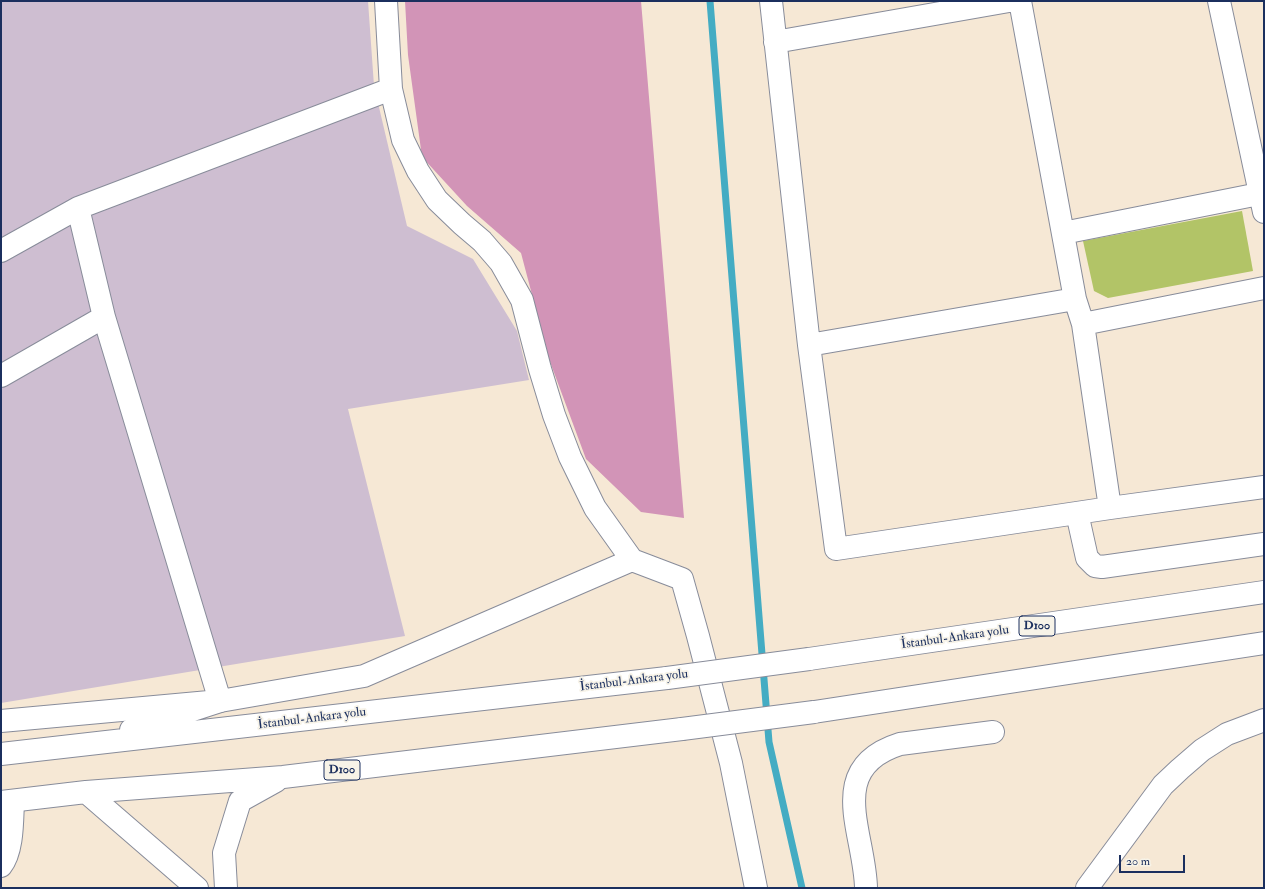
<!DOCTYPE html>
<meta charset="utf-8">
<style>
body{margin:0}
#map{position:relative;width:1265px;height:889px;overflow:hidden;background:#f6e8d5;font-family:"IM FELL Double Pica",serif}
canvas{display:block}
.frame{position:absolute;inset:0;border:2px solid #1b2f5e;pointer-events:none}
.scale{position:absolute;left:1119px;top:855px;width:66px;height:18px;box-sizing:border-box;border:2px solid #1b2f5e;border-top:0;padding-left:5px;font-size:12px;line-height:14px;white-space:nowrap;color:#1b2f5e;-webkit-text-stroke:3px #f7f3e8;paint-order:stroke}
</style>
<div id="map">
<canvas width="1265" height="889"></canvas>
<div class="frame"></div>
<div class="scale">20 m</div>
</div>
<script>
const c = document.querySelector('canvas').getContext('2d');
c.lineJoin = 'round';
function fillPath(path, color) {
  c.fillStyle = color;
  c.fill(path, 'evenodd');
}
function stroke(path, color, width, dash) {
  c.strokeStyle = color;
  c.lineWidth = width;
  c.lineCap = dash ? 'butt' : 'round';
  c.setLineDash(dash || []);
  c.stroke(path);
}
function write(font, color, halo, rows, align = 'center') {
  c.font = font + ' "IM FELL Double Pica",serif';
  c.lineWidth = 3.5;
  c.setLineDash([]);
  c.textBaseline = 'middle';
  c.strokeStyle = halo;
  c.fillStyle = color;
  for (const [text, x, y, turn = 0] of rows) {
    c.save();
    c.translate(x, y);
    c.rotate((+turn || 0) * Math.PI / 180);
    c.textAlign = isNaN(turn) ? turn : align;
    if (halo) c.strokeText(text, 0, 0);
    c.fillText(text, 0, 0);
    c.restore();
  }
}
fillPath(new Path2D(`
 M1 1H368L374 86 407 226 473 259 517 331 529 380 348 409 405 636 1 703Z`), '#cebed1');
fillPath(new Path2D(`
 M1242 211 1253 271 1108 298 1094 291 1083 241Z`), '#b2c467');
stroke(new Path2D(`
 M710 1 769 742 802 888`), '#44acc3', 7);
fillPath(new Path2D(`
 M405 1H641L684 518 641 512 586 459 549 359 521 253 467 206 422 157 408 55Z`), '#d294b7');
const minor = new Path2D(`
 M386 1 391 89 403 140 418 171 437 200 462 224 482 241 501 263 522 300 540 369 554 415 570 457 595 508 632 560 682 579 698 636 731 763 756 888
 M771 1 809 345 836 549 1110 508 1264 487
 M1020 1 1075 299 1083 324 1110 508
 M1219 1 1264 212
 M775 42 1009 1
 M78 208 391 89
 M1063 233 1264 193
 M1 251 78 208 104 317
 M1083 324 1264 288
 M809 345 1075 299
 M1 376 104 317 220 701
 M1077 513 1087 558 1095 566 1102 567 1264 544
 M1 721 220 701 364 676 632 560
 M1 866C13 851 12 820 13 801
 M866 888C865 833 824 768 900 744L993 732
 M1087 888 1163 785 1180 769 1202 750 1227 734 1264 720`);
const highway = new Path2D(`
 M809 659 1264 592
 M814 712 1264 643
 M131 730 220 701
 M1 754 667 678
 M86 792 197 888
 M1 802 86 792 283 777 682 729
 M226 888 224 853 240 801 276 781`);
stroke(minor, '#888c9a', 24);
stroke(highway, '#888c9a', 24);
stroke(minor, '#fff', 22);
stroke(highway, '#fff', 22);
const highwayBridge = new Path2D(`
 M667 678 809 659
 M682 729 814 712`);
stroke(highwayBridge, '#888c9a', 24, []);
stroke(highwayBridge, '#fff', 22);
for (const [x, y, w] of [
 [1037,626,36],
 [342,770,36]
]) {
  const box = new Path2D();
  box.roundRect(x - w / 2, y - 10, w, 20, 3);
  c.fillStyle = '#f7f3e8';
  c.fill(box);
  stroke(box, '#1b2f5e', 1);
}
write('bold 12px', '#1b2f5e', null, [
 ["D100",1037,626],
 ["D100",342,770]
]);
write('13px', '#1b2f5e', '#f7f3e8', [
 ["İstanbul-Ankara yolu",955,638,-8],
 ["İstanbul-Ankara yolu",634,681,-7],
 ["İstanbul-Ankara yolu",312,719,-7]
]);
</script>
